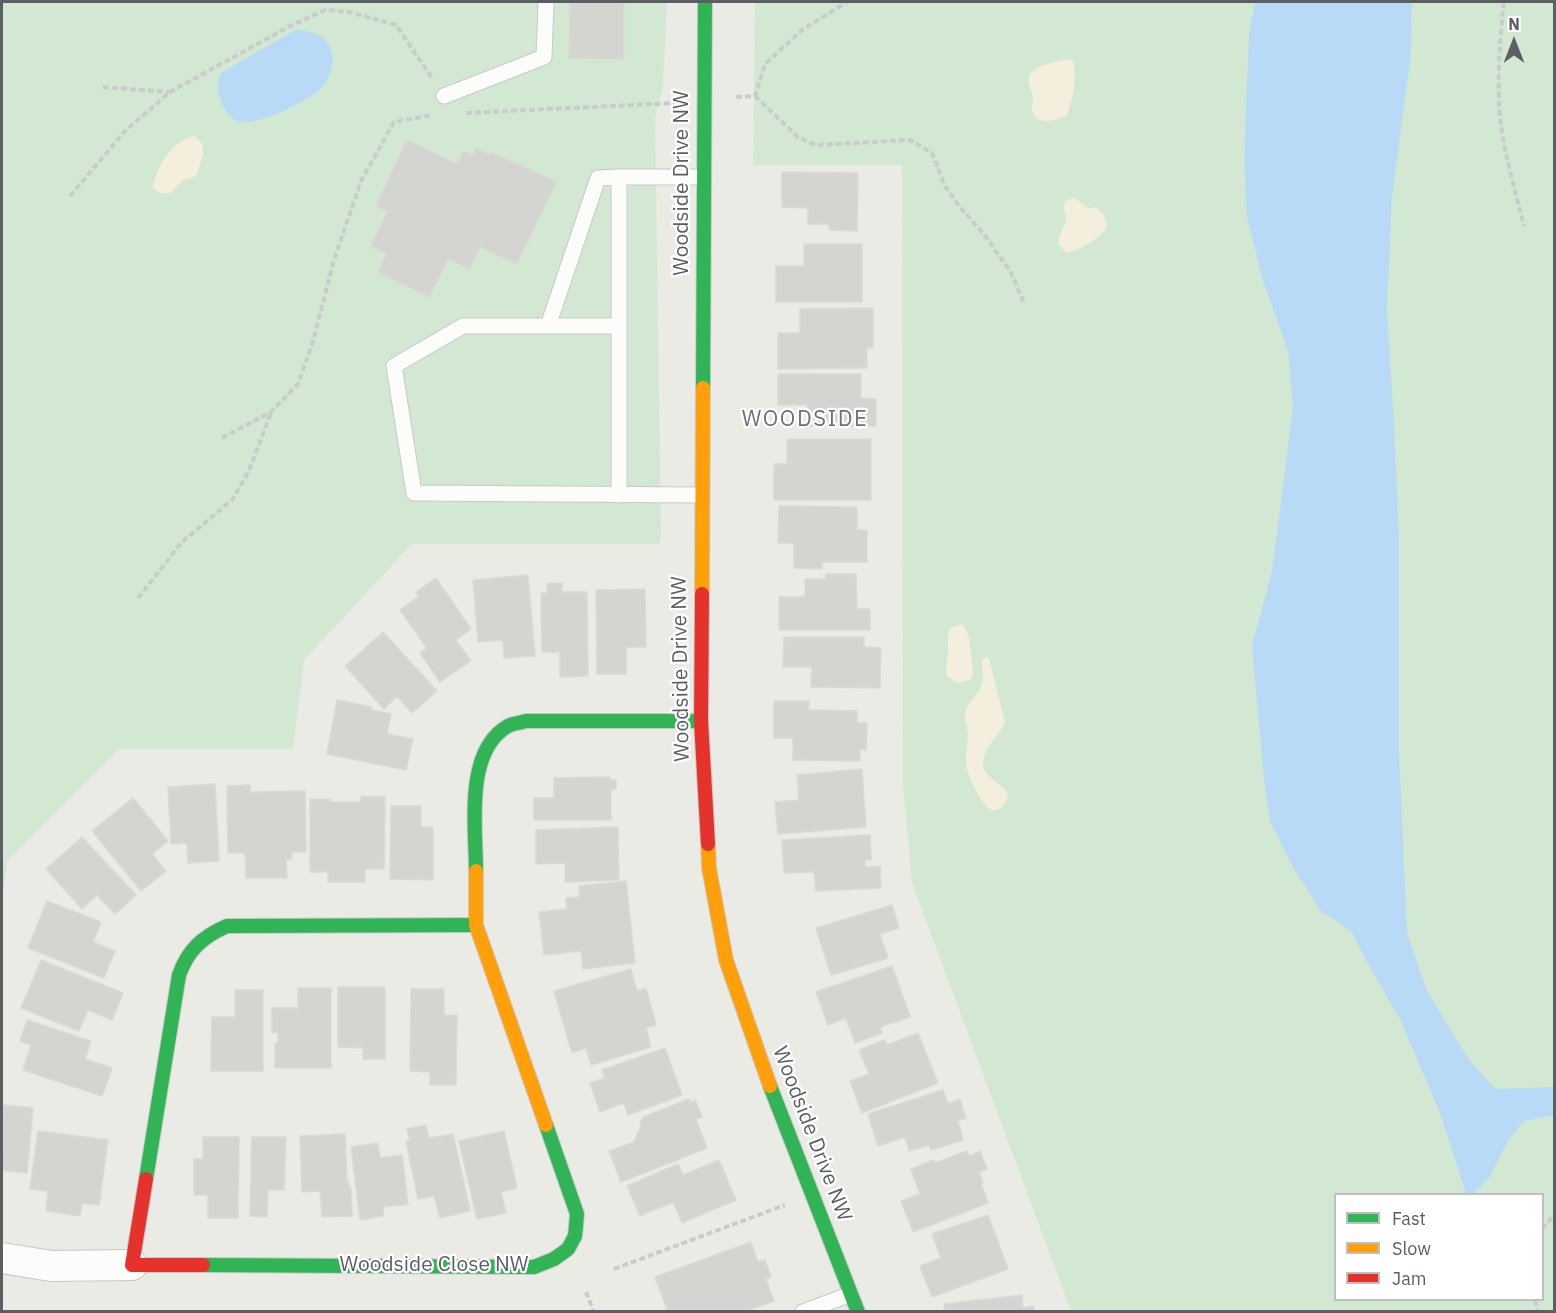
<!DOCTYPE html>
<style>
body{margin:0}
#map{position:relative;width:1556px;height:1313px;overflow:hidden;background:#ebebe6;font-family:"IBM Plex Sans",sans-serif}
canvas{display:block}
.frame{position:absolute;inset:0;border:3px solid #5b5f64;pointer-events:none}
.legend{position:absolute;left:1334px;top:1193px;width:210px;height:108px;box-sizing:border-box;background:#fff;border:2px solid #bdbfc1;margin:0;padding:8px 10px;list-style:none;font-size:18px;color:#5b5f64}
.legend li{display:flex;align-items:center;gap:12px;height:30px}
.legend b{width:30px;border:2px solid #bdbfc1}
.north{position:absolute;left:1484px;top:12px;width:60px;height:60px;-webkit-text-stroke:4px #fff;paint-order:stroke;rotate:0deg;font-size:16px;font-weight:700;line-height:24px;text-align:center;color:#5b5f64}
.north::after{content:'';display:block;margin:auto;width:21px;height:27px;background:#5b5f64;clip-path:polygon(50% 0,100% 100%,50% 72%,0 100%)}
</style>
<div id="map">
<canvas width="1556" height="1313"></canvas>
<div class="frame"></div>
<ul class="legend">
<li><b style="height:8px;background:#30b455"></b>Fast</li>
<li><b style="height:8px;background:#ff9f0a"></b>Slow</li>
<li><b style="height:8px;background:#e5322d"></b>Jam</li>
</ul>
<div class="north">N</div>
</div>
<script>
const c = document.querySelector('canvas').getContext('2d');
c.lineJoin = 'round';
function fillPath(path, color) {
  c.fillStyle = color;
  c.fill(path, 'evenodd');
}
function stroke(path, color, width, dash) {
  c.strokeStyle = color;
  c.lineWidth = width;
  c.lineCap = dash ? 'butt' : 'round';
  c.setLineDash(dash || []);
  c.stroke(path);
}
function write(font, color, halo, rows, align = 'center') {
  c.font = font + ' "IBM Plex Sans",sans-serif';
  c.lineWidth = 4.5;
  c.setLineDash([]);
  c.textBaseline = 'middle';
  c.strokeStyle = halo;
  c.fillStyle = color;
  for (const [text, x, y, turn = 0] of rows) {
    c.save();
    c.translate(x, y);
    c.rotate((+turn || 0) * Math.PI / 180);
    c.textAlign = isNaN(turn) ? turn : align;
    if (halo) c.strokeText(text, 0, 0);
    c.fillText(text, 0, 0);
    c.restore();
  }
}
fillPath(new Path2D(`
 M2 2H667L663 85 655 118 661 536 659 544H412L304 660 293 749H119L7 861 2 903Z
 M755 2H1554V1311H1071L912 883 903 784 902 165H753ZM1336 1194H1542V1300H1336Z`), '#d3e8d2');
fillPath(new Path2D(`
 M1067 59 1073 61C1077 77 1073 102 1066 116 1054 121 1034 127 1032 108 1032 105 1033 102 1033 99 1032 89 1024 81 1032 72 1040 64 1057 62 1067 59Z
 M195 136 203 145V154L197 174 192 178 184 180 170 193H160L153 188C156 167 173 139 195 136Z
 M1075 198 1089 209 1095 207C1103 213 1106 217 1107 227 1100 238 1078 253 1065 252L1058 243C1062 221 1070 230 1063 204L1068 200Z
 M963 625 969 636 973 673 971 679 958 683 947 676C945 667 948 660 948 651 948 644 947 638 949 631L954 626Z
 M986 657 989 659 1005 723C997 739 970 760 991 778 998 784 1004 786 1008 795 1006 805 996 817 986 806 979 798 967 775 966 764 965 755 967 746 968 737 969 727 962 720 966 710 970 699 980 694 982 683 984 675 981 667 982 660Z`), '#f3efdc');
fillPath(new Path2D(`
 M1255 2H1412L1411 53 1392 197 1387 310 1395 443 1399 540V750L1407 933 1427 991 1469 1060 1496 1089 1554 1087V1115L1525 1121 1509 1139 1489 1178 1473 1194H1466L1440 1113 1400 1019 1369 966 1351 931 1321 911 1294 869 1270 822 1264 778 1252 646 1272 571 1293 407 1288 351 1262 278 1247 216 1244 159 1249 33Z
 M297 29C306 31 316 32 323 38 339 53 333 78 318 91 304 103 260 124 241 122 232 121 226 112 222 104 218 94 216 82 221 73Z`), '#b9daf6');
const building = new Path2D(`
 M570 2H624V59L569 58Z
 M407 140 457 164 463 151 473 155 476 148 490 155 491 152 556 182 517 264 480 247 469 269 448 259 429 297 378 272 387 254 371 246 388 211 376 206Z
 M782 172 858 173 857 231 829 230V224H808V208L782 207Z
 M804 244H862V302H776V266H804Z
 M873 308V348H867V368L778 369V333H800V309Z
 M778 374H861V398L876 399V426H807V405H778Z
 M787 439H871V500H774V464H787Z
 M779 506 857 507V530H867V562H822V569L794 568V543H778Z
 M826 574H856L857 609H870V630H779V597H805V579H826Z
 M528 575 535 656 504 658 503 640 478 642 473 580Z
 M436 578 471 629 456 640 471 661 440 682 420 653 427 648 400 610 419 596 416 592Z
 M547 583H562V592H587L588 676 560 677V652H542L541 593H547Z
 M645 589 646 647H626V674H597L596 590Z
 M383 632 437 691 412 713 397 696 384 709 345 666Z
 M784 637H864V647L881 648 880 688 811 687 812 667H783Z
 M337 700 372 707V710L391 714 387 734 413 739 406 770 327 754Z
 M774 701H809V710L857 711V723H867L866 750 860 749V761L793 760V738H774Z
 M862 769 866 827 778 834 775 802 799 800 797 775Z
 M610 777V780H616V789H611V820H534V798H554V778Z
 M215 784 219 861 188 863 187 843 171 844 168 787Z
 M250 785V792L305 791 306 852H292V859H286L287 878H246L245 853H228L227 786Z
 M361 796 385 797 384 869H365V882H328V872H310V799H330V802H361Z
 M133 798 168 841 152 854 166 871 141 891 92 831Z
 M391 806H421V827H433V880L390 879Z
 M618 827 619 880 565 882V863L536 864V830Z
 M870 835 871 860H865V867L880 866 881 888 816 891 814 872 784 873 782 840Z
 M82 837 136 895 115 914 97 895 82 909 46 869Z
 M626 881 635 963 583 969 581 951 544 955 539 912 567 909 566 898 580 897 579 886Z
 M47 901 101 922 93 942 115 951 104 978 28 948Z
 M892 905 899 928 880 934 888 958 831 975 816 928Z
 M41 960 123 993 112 1020 88 1010 79 1031 21 1008Z
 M892 966 910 1017 880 1027 882 1033 855 1043 846 1018 828 1025 816 992Z
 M631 969 637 991 646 988 656 1025 646 1028 651 1047 591 1065 586 1048 572 1053 554 991Z
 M338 987H385V1059H363V1048L338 1047Z
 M298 988H331V1068H275V1043H278V1033H272V1008H298Z
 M411 989H444V1015H457L456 1085H430V1072L410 1071Z
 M235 990H263V1071H211L212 1017H235Z
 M27 1020 91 1041 85 1059 112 1068 102 1096 23 1070 31 1045 20 1041Z
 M918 1033 938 1083 862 1113 850 1081 869 1074 859 1050 885 1040 887 1045Z
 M665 1048 682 1095 628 1115 624 1103 600 1112 590 1083 605 1078 602 1070Z
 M943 1090 948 1104 960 1099 966 1118 958 1121 963 1140 931 1150 929 1145 909 1151 905 1137 878 1146 868 1114Z
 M689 1099 690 1102 695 1100 702 1117 696 1119 707 1148 621 1182 609 1151 634 1142 641 1126 640 1123 643 1117Z
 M3 1105 33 1108 27 1173 2 1170Z
 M426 1125 429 1138 453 1134 470 1211 440 1218 434 1196 418 1199 406 1141 410 1140 407 1129Z
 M38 1131 108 1140 99 1205 82 1203 80 1216 46 1211 48 1191 30 1189Z
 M504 1131 517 1188 501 1192 506 1213 477 1219 459 1141Z
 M345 1134 347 1182H349V1187H351L352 1216 322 1217 320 1191 302 1192 300 1136Z
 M203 1137H239L238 1218H208V1195H194V1159H203Z
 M252 1137H286L284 1190H268L267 1217 250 1216Z
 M378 1143 380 1158 402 1155 408 1204 383 1207 384 1216 360 1220 351 1147Z
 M967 1151 969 1156 980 1151 987 1169 979 1172 983 1183 981 1184 988 1203 913 1232 901 1201 920 1194 911 1169 934 1160 935 1163Z
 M719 1160 736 1200 682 1223 673 1202 640 1216 627 1186 678 1164 683 1175Z
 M988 1215 1008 1269 932 1297 920 1266 941 1258 932 1234Z
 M751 1242 758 1262 765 1260 771 1277 766 1279 774 1301 744 1312H668L655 1277Z
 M1022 1295 1023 1308 1034 1306V1312H945L944 1304Z`);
fillPath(building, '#d4d4d1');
stroke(building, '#dad9d5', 1.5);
const lane = new Path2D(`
 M444 96 544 57 546 2
 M548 326 598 178 619 177
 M619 326H463L394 366 414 493 701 495
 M619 495V177H703
 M803 1312 851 1294`);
const street = new Path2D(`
 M2 1258 51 1266 132 1265`);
const fast = new Path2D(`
 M703 388 705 2
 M476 871C476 828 464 751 508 726 513 723 521 723 526 721H701
 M770 1086 858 1312
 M146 1179 179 975C188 950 202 937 227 926L476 925
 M203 1265 534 1267 554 1259 568 1249 575 1236 576 1226 577 1214 546 1125`);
const slow = new Path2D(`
 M702 594 703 388
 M708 844 709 868 726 960 770 1086
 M476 871V925L546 1125`);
const jam = new Path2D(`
 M702 594 701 721 708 844
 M146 1179 132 1265H203`);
stroke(lane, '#c8c9c8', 17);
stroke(street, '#c8c9c8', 32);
stroke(fast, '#c9c9c9', 16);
stroke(slow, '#c9c9c9', 16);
stroke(jam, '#c9c9c9', 16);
stroke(new Path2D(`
 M1504 2C1500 35 1498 69 1499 103 1501 144 1514 186 1524 226
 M103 87 169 92
 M755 96 798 137 816 145 910 140 932 153 945 186 960 207 987 238 1011 273 1024 303
 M736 97 755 96 765 64 802 30 847 2
 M466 113 674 103
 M70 196 125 131 170 92 290 26 325 10 349 12 396 25 432 78
 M222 438 271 412 298 384 312 345 334 260 361 181 394 122 431 115
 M138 598 182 542 232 500 248 473 271 413
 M1542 1229 1554 1215
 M614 1269 785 1205
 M586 1292 594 1312
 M1535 1300 1538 1312`), '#c8ccca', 4, [6, 3]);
stroke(lane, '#fcfcfb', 15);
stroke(street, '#fcfcfb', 30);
stroke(fast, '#30b455', 14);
stroke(slow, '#ff9f0a', 14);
stroke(jam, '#e5322d', 14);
write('21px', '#5b5f64', '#fff', [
 ["Woodside Drive NW",682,183,-90],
 ["Woodside Drive NW",681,669,-91],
 ["Woodside Drive NW",812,1134,69],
 ["Woodside Close NW",434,1265]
]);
c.letterSpacing = '1.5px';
write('22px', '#6c7176', '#fff', [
 ["WOODSIDE",805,420]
]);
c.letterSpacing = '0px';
</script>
